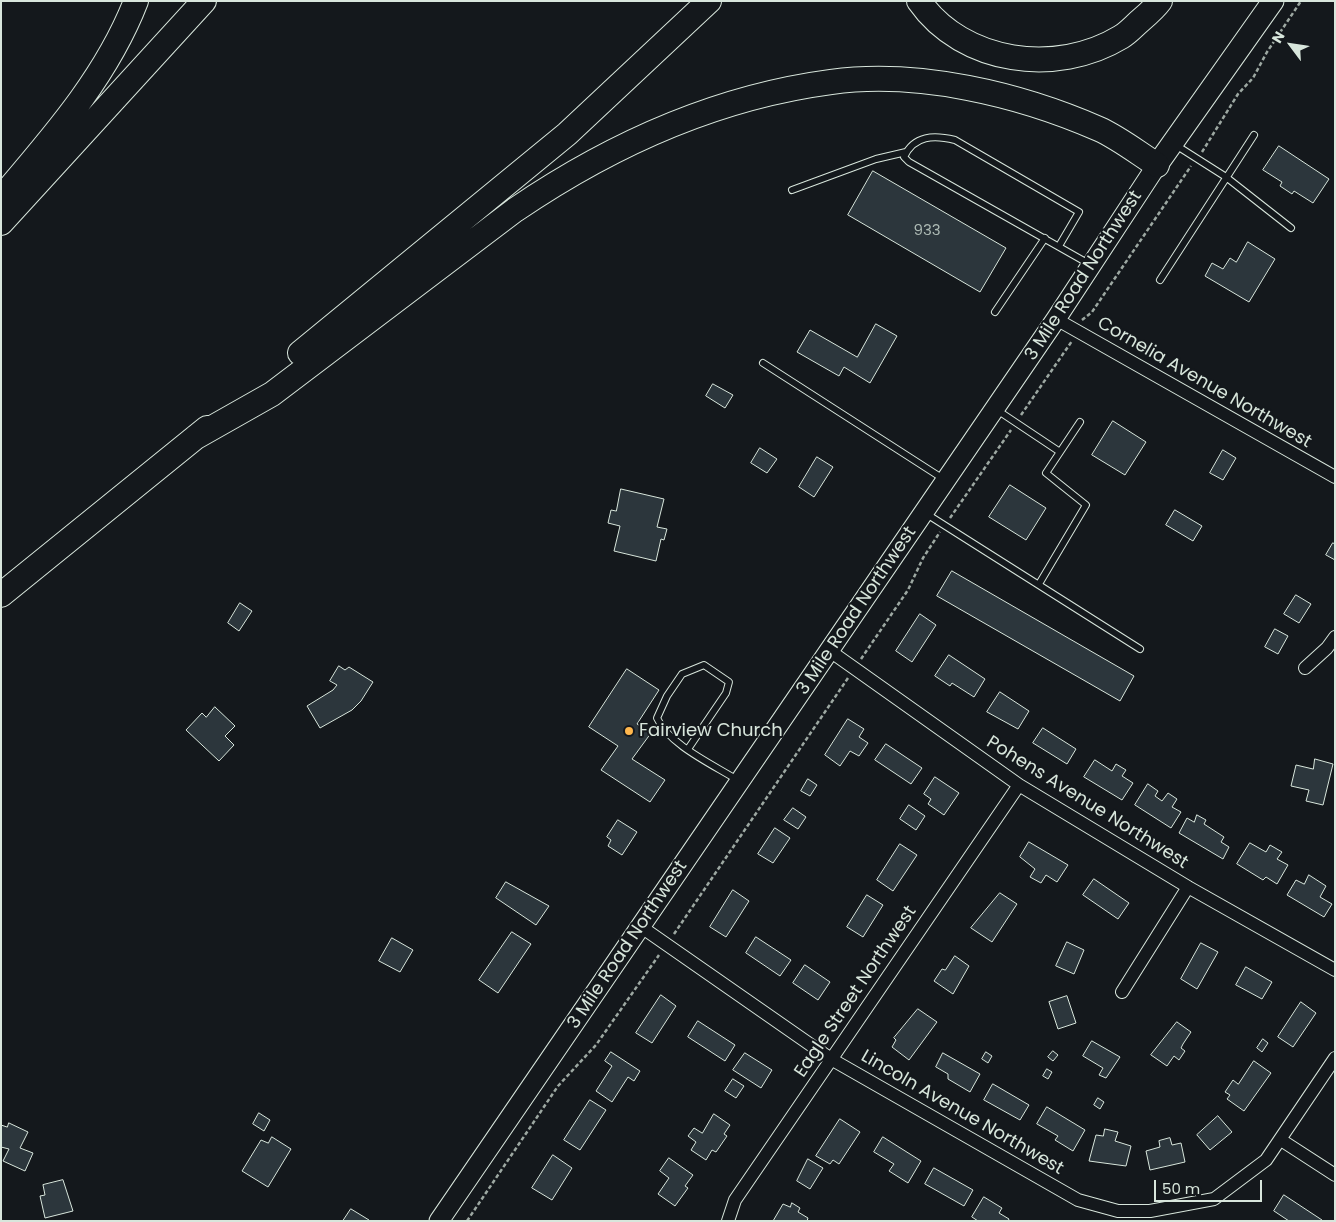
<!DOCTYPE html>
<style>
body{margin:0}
#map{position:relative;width:1336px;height:1222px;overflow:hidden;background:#14181c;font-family:Poppins,sans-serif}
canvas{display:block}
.frame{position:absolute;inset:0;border:2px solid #d8e6dc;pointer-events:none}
.north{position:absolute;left:1266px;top:20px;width:50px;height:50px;-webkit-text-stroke:4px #14181c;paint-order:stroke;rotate:301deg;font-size:14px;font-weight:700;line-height:20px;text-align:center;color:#d8e6dc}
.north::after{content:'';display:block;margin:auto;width:18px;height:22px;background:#d8e6dc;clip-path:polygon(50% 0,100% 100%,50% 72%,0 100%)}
.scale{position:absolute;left:1154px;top:1180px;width:108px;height:22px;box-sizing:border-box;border:2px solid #d8e6dc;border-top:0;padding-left:6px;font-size:15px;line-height:18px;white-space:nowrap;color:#d8e6dc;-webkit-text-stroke:4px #14181c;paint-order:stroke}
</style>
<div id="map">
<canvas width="1336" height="1222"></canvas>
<div class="frame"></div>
<div class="north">N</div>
<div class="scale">50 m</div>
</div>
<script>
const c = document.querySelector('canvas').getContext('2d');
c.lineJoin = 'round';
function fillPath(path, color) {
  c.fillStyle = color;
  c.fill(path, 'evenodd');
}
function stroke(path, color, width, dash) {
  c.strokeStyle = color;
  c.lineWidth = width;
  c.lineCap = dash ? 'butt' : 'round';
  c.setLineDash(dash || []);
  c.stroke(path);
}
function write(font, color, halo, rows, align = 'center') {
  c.font = font + ' Poppins,sans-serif';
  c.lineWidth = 4;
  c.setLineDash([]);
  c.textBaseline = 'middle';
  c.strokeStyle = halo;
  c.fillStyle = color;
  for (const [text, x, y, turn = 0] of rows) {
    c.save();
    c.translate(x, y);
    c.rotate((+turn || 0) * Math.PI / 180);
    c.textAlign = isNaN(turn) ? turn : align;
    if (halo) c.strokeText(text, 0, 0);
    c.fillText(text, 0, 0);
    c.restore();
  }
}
const building = new Path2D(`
 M1279 146 1329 179 1313 203 1294 191 1292 194 1280 186 1282 182 1263 170Z
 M873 171 1006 248 980 292 848 215Z
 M1248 242 1275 259 1249 302 1205 276 1212 263 1223 269 1230 258 1236 262Z
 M876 324 897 336 870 383 844 367 839 376 797 352 810 330 857 357Z
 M713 384 733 395 725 408 706 396Z
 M1113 421 1146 442 1125 475 1092 455Z
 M760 448 777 459 767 473 751 463Z
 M1223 450 1236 458 1223 480 1210 473Z
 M817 457 833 467 814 497 799 487Z
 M1010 485 1046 508 1026 540 989 517Z
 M621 489 664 499 657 527 667 529 664 540 661 539 656 561 614 551 620 526 608 523 611 510 616 511Z
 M1175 510 1202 526 1193 541 1166 525Z
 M1333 543 1335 544V560L1326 555Z
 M952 571 1134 676 1120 701 937 596Z
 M1296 595 1311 604 1299 623 1284 614Z
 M240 603 252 611 239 631 228 623Z
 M920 614 936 625 912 662 896 651Z
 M1275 629 1288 636 1278 654 1265 647Z
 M949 655 985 679 974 697 952 683 950 686 935 676Z
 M339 666 345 670 349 667 373 682 361 701 352 710 320 728 307 706 333 690 337 685 330 681Z
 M627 669 659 690 637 724 651 733 632 759 665 780 650 802 601 770 618 746 589 727Z
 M1000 692 1029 711 1018 729 987 712Z
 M215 707 235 726 225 736 234 745 219 761 186 730 202 713 206 717Z
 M848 719 864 729 859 737 868 743 859 756 850 751 840 766 825 755Z
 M1043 728 1076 749 1067 764 1033 743Z
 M886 744 922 768 911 784 875 760Z
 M1315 759 1333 764 1323 805 1306 801 1309 790 1291 786 1296 765 1313 769Z
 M1095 760 1112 771 1116 764 1126 770 1122 776 1133 783 1122 800 1084 777Z
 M935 777 959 793 944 815 928 804 931 799 924 794Z
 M808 779 817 785 810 796 801 791Z
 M1148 784 1158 791 1155 796 1162 801 1168 793 1177 799 1172 807 1181 812 1171 828 1135 805Z
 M909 805 925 816 916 830 900 819Z
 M793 808 806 817 798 829 784 820Z
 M1197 815 1206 820 1204 824 1224 837 1221 842 1229 847 1223 859 1179 833 1187 818 1194 822Z
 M618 820 637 832 622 855 608 846 611 840 607 837Z
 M775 828 790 838 773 863 758 854Z
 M1029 842 1068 865 1057 882 1046 875 1041 883 1030 877 1035 869 1020 857Z
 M1250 843 1266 852 1270 845 1282 852 1277 859 1288 865 1277 884 1266 877 1263 880 1237 864Z
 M900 844 917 855 893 891 877 880Z
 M1309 875 1326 886 1320 897 1332 904 1324 917 1287 895 1296 880 1304 884Z
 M1094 879 1129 903 1118 919 1083 895Z
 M506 882 549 906 536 925 496 898Z
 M733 890 749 901 726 937 710 927Z
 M1000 893 1017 904 992 942 971 928Z
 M867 895 883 905 863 937 847 927Z
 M512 932 531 944 498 993 479 980Z
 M756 937 791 960 780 976 746 953Z
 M392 938 413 950 400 972 379 961Z
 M1067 942 1084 950 1074 974 1056 966Z
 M1201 943 1218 952 1197 989 1181 979Z
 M955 956 969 966 953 994 934 981 942 969 945 970Z
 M805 965 830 982 818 1000 793 983Z
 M1246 967 1272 982 1262 999 1236 985Z
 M661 995 676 1006 652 1043 636 1033Z
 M1067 996 1076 1023 1058 1029 1049 1002Z
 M1301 1002 1316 1013 1293 1047 1278 1037Z
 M918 1009 937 1022 909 1060 892 1047 896 1040 894 1038Z
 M698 1021 735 1045 725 1061 688 1037Z
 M1177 1022 1191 1032 1183 1044 1181 1048 1185 1051 1179 1060 1174 1056 1167 1066 1151 1055Z
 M1263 1039 1268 1043 1262 1052 1257 1048Z
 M1092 1041 1120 1057 1106 1078 1099 1075 1103 1068 1083 1056Z
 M1053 1051 1058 1055 1053 1061 1048 1057Z
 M611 1052 640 1071 634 1081 628 1077 612 1102 596 1091 612 1066 605 1061Z
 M986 1052 992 1056 988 1063 982 1059Z
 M745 1053 772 1070 761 1088 733 1070Z
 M943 1053 980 1074 970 1092 948 1079V1074L936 1067Z
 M1254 1061 1271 1073 1244 1111 1227 1099 1230 1095 1225 1092 1233 1080 1238 1084Z
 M1047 1069 1052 1072 1048 1079 1043 1076Z
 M733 1079 744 1086 736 1098 725 1091Z
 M993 1084 1029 1105 1020 1120 984 1100Z
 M1098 1098 1104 1102 1100 1109 1094 1105Z
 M590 1100 606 1110 580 1150 564 1140Z
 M1047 1107 1085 1130 1073 1151 1055 1140 1058 1136 1037 1124Z
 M259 1113 270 1120 264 1131 253 1124Z
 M714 1114 730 1125 724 1134 727 1136 716 1152 712 1150 706 1160 691 1150 696 1142 688 1136 694 1128 702 1133Z
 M1218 1116 1232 1132 1210 1150 1197 1135Z
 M840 1119 860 1132 839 1164 833 1160 830 1164 816 1156Z
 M9 1123 28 1132 20 1148 33 1153 25 1171 3 1161 9 1149 1 1147V1125L7 1127Z
 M1105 1129 1118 1132 1115 1141 1131 1146 1126 1166 1089 1161 1096 1135 1103 1136Z
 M272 1137 291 1149 268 1187 242 1171 261 1140 268 1143Z
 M883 1137 921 1161 908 1183 889 1171 894 1164 874 1152Z
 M1170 1138 1172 1145 1181 1143 1185 1162 1150 1170 1146 1151 1160 1147 1159 1141Z
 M553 1155 572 1168 552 1200 532 1188Z
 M669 1158 693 1175 685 1186 688 1188 675 1206 658 1194 669 1178 660 1171Z
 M808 1159 823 1168 810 1189 797 1181Z
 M934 1168 973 1190 964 1206 925 1184Z
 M63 1180 73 1211 45 1218 40 1196 45 1195 43 1185Z
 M1284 1195 1322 1220 1321 1221H1289L1274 1211Z
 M984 1197 1002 1208 999 1213 1009 1219 1008 1221H978L972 1217Z
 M792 1203 800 1208 798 1212 808 1218 807 1221H773L783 1204 790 1207Z
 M351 1209 369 1220 368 1221H343Z`);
fillPath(building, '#2c363c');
stroke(building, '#d8e6dc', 1);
const service = new Path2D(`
 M1174 144 1226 177 1291 228
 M792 190 876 159 906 152
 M1059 246 1079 212 955 140C934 135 914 135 904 157L909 162 1091 265
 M1160 280 1254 135
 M995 312 1045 238
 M763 363 945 480
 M997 410 1060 452
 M925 513 1140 649
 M1039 584 1086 505 1046 473 1080 422
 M688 749 726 693 729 682 704 665 682 674 667 696 657 718C669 745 714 765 739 781`);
const minor = new Path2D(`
 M1056 319 1335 477
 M830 651 1019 785 1188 887 1335 970
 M1305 668 1327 648 1335 637
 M640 926 831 1059 1078 1200 1118 1211H1150L1214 1199 1266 1160 1335 1058
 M1122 992 1188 887
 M1281 1140 1335 1175
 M728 1221 735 1200 1019 785`);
const secondary = new Path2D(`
 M439 1221 1056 319 1157 165`);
const trunk = new Path2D(`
 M1157 165 1273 1`);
const motorway = new Path2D(`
 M919 1C963 64 1057 76 1121 37 1128 33 1135 25 1141 20 1148 14 1155 8 1160 1
 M1 198C53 137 107 76 136 1
 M1 223 204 1
 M300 353 567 134 709 1
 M196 437 272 394 515 210C609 146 717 97 831 82 918 70 1019 94 1099 129 1119 138 1138 153 1157 165
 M1 595 207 428`);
stroke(service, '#d8e6dc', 8);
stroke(minor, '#d8e6dc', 14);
stroke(secondary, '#d8e6dc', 21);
stroke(trunk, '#d8e6dc', 23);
stroke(motorway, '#d8e6dc', 26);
stroke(new Path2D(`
 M1202 152 1238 94 1253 78 1267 52 1301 1
 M1082 320 1092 312 1191 166
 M1021 415 1072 341
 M950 518 1011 430
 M861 659 908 590 923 558 940 532
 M674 934 848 678
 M467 1221 558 1086 596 1045 659 955`), '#9da8a2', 2.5, [4, 2.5]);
stroke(service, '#14181c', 6);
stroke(minor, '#14181c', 12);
stroke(secondary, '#14181c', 19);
stroke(trunk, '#14181c', 21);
stroke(motorway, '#14181c', 24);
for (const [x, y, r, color] of [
 [629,731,5,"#ffb74d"]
]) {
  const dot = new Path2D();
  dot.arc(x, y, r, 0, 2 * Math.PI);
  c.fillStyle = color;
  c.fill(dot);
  stroke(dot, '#14181c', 2);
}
write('15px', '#adbab4', null, [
 ["933",927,231]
]);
write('18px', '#d8e6dc', '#14181c', [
 ["3 Mile Road Northwest",1084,276,-57],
 ["Cornelia Avenue Northwest",1204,383,30],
 ["3 Mile Road Northwest",857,611,-56],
 ["Pohens Avenue Northwest",1087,803,32],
 ["3 Mile Road Northwest",628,945,-56],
 ["Eagle Street Northwest",856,992,-56],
 ["Lincoln Avenue Northwest",962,1113,30]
]);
write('18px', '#d8e6dc', '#14181c', [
 ["Fairview Church",639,731]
], 'left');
</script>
